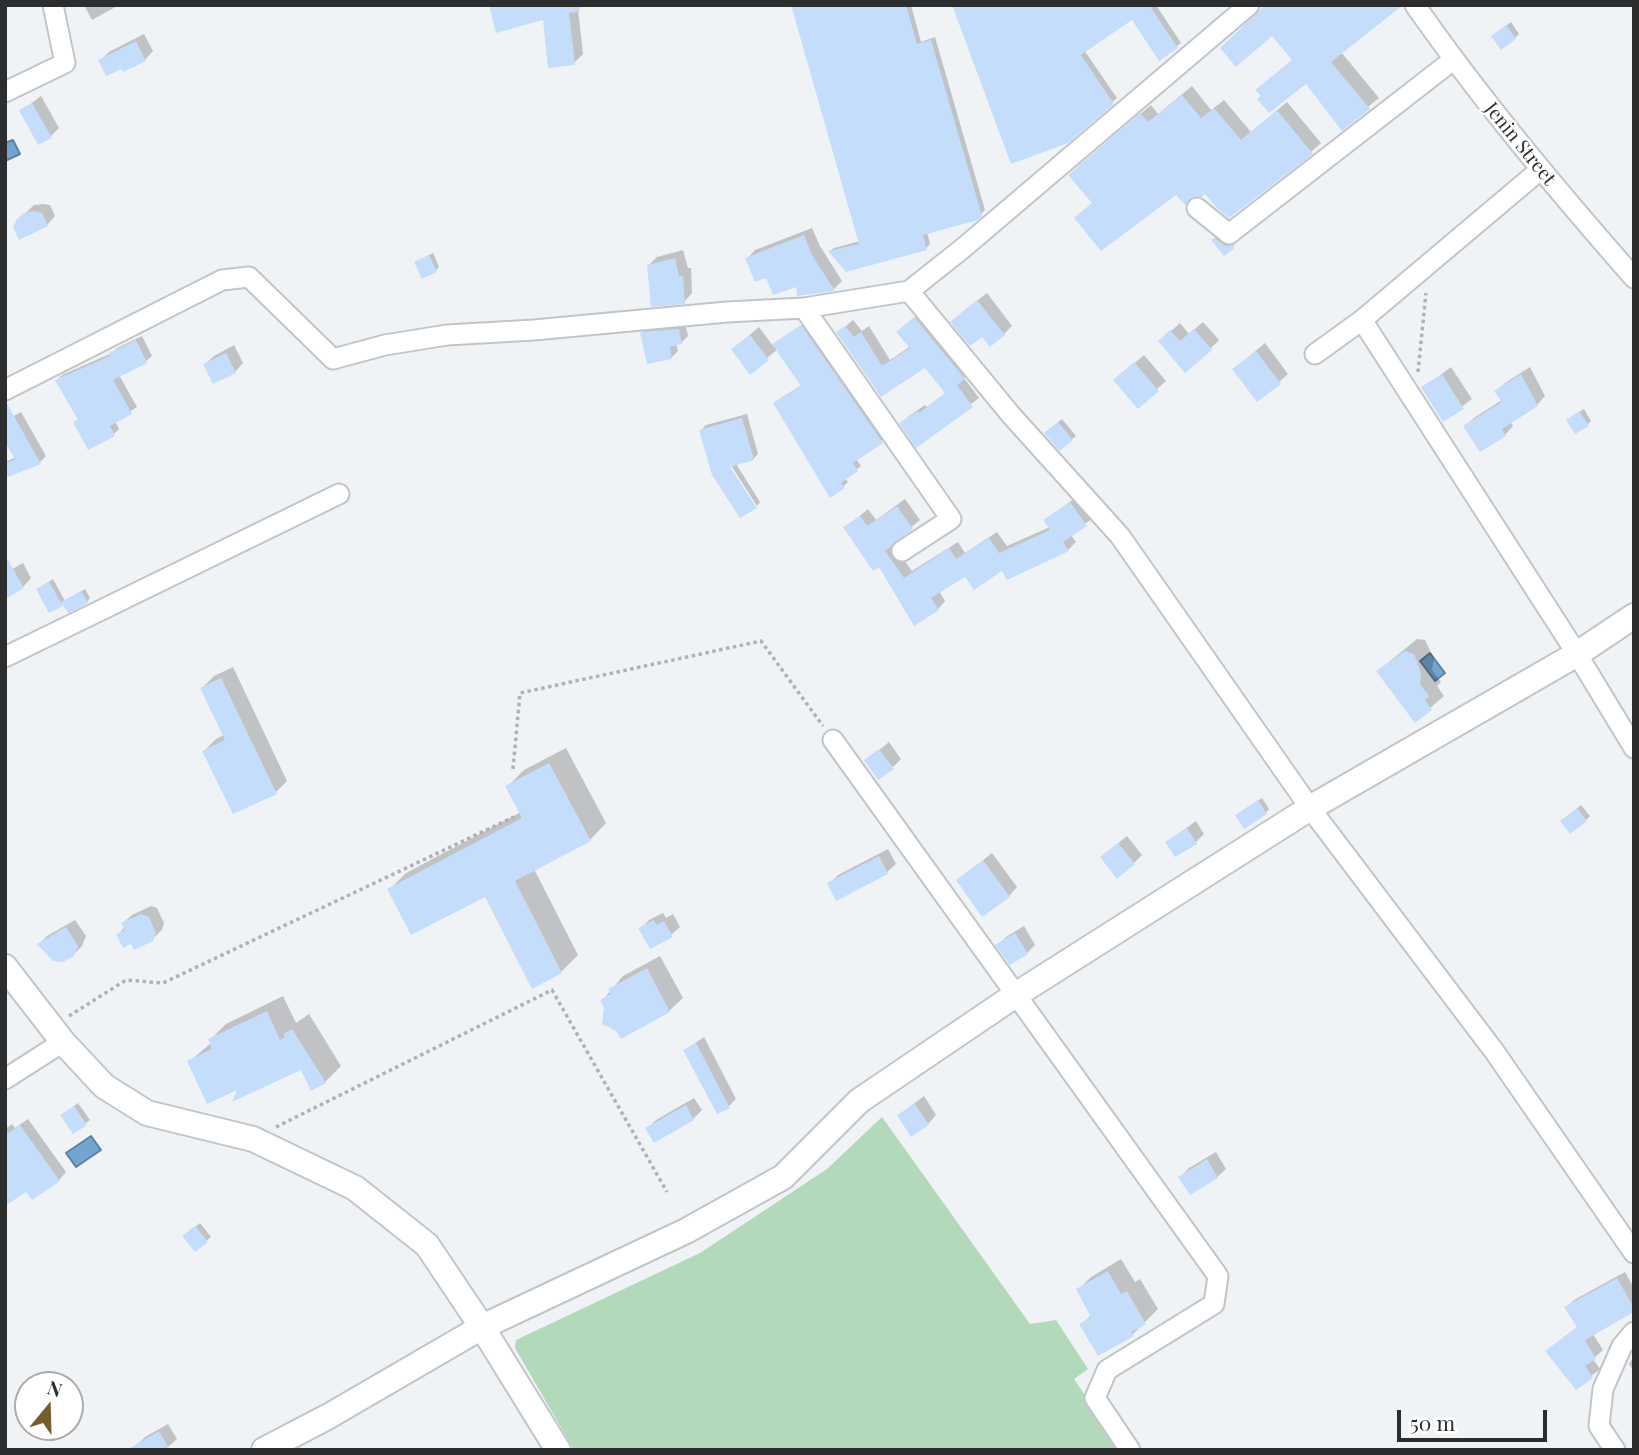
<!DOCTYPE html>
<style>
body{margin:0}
#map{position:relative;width:1639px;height:1455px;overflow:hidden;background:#f0f3f6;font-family:"Playfair Display",serif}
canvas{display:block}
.frame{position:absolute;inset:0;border:7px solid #2c2d2e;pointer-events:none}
.north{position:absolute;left:14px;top:1371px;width:70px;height:70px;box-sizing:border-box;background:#fff;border:2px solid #ababab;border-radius:50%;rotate:19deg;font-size:19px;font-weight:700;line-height:28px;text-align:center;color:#2c2d2e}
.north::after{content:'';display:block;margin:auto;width:24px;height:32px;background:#755d2d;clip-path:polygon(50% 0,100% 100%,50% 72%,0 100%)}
.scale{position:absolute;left:1397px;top:1410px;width:150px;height:32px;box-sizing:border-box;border:4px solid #2c2d2e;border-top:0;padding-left:9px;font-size:21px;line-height:24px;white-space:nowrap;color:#2c2d2e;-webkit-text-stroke:5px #fff;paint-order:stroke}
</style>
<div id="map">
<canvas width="1639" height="1455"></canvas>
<div class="frame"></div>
<div class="north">N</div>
<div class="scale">50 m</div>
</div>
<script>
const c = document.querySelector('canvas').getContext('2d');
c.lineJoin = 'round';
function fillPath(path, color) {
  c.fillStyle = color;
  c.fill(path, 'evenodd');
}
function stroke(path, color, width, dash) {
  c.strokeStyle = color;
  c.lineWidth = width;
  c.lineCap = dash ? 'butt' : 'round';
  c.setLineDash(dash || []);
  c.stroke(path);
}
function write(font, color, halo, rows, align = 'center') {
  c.font = font + ' "Playfair Display",serif';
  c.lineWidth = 5;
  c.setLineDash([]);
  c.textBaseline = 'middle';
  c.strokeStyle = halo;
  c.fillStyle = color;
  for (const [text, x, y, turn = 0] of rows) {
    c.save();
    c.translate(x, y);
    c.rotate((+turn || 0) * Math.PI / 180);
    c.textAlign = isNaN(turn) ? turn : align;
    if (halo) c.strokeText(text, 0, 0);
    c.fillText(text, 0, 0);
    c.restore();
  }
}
fillPath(new Path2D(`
 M882 1117 1030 1324 1056 1320 1088 1369 1074 1379 1122 1450H574L515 1348 516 1340 700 1253 827 1169Z`), '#b1d9ba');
const water = new Path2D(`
 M13 140 20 154 5 161V143Z
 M1430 653 1445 673 1435 681 1420 661Z
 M91 1136 101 1150 76 1167 66 1153Z`);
fillPath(water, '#72a6d0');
stroke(water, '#5d829f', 2);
fillPath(new Path2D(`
 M84 5H119L92 20Z
 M491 5H583L578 9 583 54 574 63 545 18Z
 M794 5H911L921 42 935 37 985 210 977 218 927 232 930 244 926 248 830 251 834 248 860 241Z
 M954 5H1156L1181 43 1160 58 1133 18 1084 50 1117 98 1067 141Z
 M1391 12 1341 52 1379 98 1342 128 1306 81 1263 96 1257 90 1293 59 1272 33 1232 38Z
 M1511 22 1519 34 1515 38 1497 32Z
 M144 34 153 51 145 60 100 61 109 52Z
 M1192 86 1211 110 1224 100 1251 132 1287 102 1321 143 1311 152 1206 191 1177 192 1093 203 1080 165 1151 105 1158 114Z
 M41 96 59 128 51 136 21 111Z
 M43 204 50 205 55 216 47 225 18 220 34 205Z
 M812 228 820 246 842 281 834 289 799 294 797 284 767 276 747 259 755 250Z
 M1219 235 1230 243 1237 242 1225 254 1213 240Z
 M683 250 688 268H691L692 293 684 302 649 265 657 257Z
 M433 253 439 267 436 270 416 262Z
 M987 293 1012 326 1004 334 961 313Z
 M922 311 971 370 964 378 979 398 917 445 901 423 909 416 925 405 927 407 947 392 926 366 881 395 838 333 853 320 862 331 869 326 890 360 911 346 906 325Z
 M806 322 886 437 856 459 861 466 845 478 848 482 844 486 831 495 779 399 802 385 778 349 750 372 733 349 759 327 773 346Z
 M1203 322 1219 340 1210 349 1160 341 1180 323 1189 334Z
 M685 323 688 336 681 343 676 344 678 351 671 358 642 333 649 327Z
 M142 336 152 356 146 361 119 375 137 407 115 421 119 429 114 434 75 422 79 419 57 380 62 375 112 353 117 348Z
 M1265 343 1288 374 1279 382 1234 369Z
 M234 345 243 363 235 372 205 364 214 356Z
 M1144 355 1166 381 1138 406 1124 372Z
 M1451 367 1472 399 1444 420 1423 388Z
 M1530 367 1545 396 1537 405 1510 421 1513 426 1505 435 1465 426 1474 418 1502 400 1497 391 1505 383Z
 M1584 409 1591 421 1588 424 1572 416Z
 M21 412 46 456 40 462 5 476V462L16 457 5 438V421Z
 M747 414 758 454 753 459 736 464 760 502 757 506 727 459 701 430 706 425Z
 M1062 419 1076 436 1072 439 1049 429Z
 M1079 495 1094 517 1071 535 1076 542 1068 550 1003 569 965 574 939 591 945 601 938 609 879 564 845 528 868 509 876 520 905 499 920 520 892 543 912 571 958 542 965 553 997 532 1007 546 1050 527 1045 520Z
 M23 563 31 578 23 587 5 573Z
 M53 579 65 601 85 589 90 598 87 602H64L62 604 42 586Z
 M1417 639 1425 640 1434 659 1432 670 1441 682 1437 686 1444 696 1415 721 1378 671Z
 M233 667 287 781 276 792 204 751 216 739 224 735 202 688 214 676Z
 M889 742 901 759 893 767 866 761Z
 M566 748 606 823 590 840 534 869 578 955 561 972 485 894 389 890 406 873 521 812 507 787 524 770Z
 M1262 798 1269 809 1266 813 1237 815Z
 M1581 805 1590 816 1586 820 1566 817Z
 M1196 821 1204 834 1196 842H1167Z
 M1127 836 1142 855 1134 863 1111 849Z
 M888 849 896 864 887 872 829 884 838 875Z
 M992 853 1017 887 1009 896 958 880Z
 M151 906 157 908 164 923 162 930 152 939 132 942 118 934 125 927 123 923 132 915Z
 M663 913 666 918 673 914 680 927 671 935 641 929 649 920Z
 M75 920 86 936 82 946 73 955 39 944 47 936Z
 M1024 926 1035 945 1027 953 998 945 1006 937Z
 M660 956 683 998 669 1011 605 1007 602 1001 623 976Z
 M283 996 296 1023 309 1014 341 1066 325 1082 301 1067 241 1086 189 1062 211 1043 210 1040 226 1024Z
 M704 1037 736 1099 729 1106 685 1050Z
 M924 1096 936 1115 928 1124 899 1115Z
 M694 1098 702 1110 693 1119 648 1128 656 1120Z
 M78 1103 90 1120 74 1132 66 1112Z
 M28 1119 66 1172 59 1180 26 1189 5 1157V1129L12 1124 15 1128Z
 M1216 1152 1226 1169 1217 1177H1180L1189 1168Z
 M200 1223 211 1237 195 1250 188 1233Z
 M1121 1259 1135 1282 1140 1279 1158 1309 1133 1334 1082 1324 1092 1314 1078 1290 1091 1277Z
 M1625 1272 1634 1288V1310L1593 1334 1603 1350 1593 1359 1600 1369 1576 1388 1578 1326 1566 1308 1574 1300Z
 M1634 1356V1371L1629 1364Z
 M168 1424 177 1439 168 1447 136 1446 145 1437Z`), '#0003');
fillPath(new Path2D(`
 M489 5H579L580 11 569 13 575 65 548 68 543 20 496 33Z
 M791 5H906L917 44 931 40 982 216 978 220 923 235 927 250 846 272 828 251 859 244Z
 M952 5H1155L1151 8 1178 48 1159 61 1132 20 1081 55 1114 104 1068 143 1011 164Z
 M1265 5H1403L1331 62 1370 109 1342 131 1306 84 1269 113 1257 99 1261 96 1255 90 1292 60 1272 36 1236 67 1220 48Z
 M1506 25 1516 39 1501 50 1491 36Z
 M136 41 146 61 123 72 122 69 106 76 98 60Z
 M1182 95 1201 118 1214 108 1241 140 1277 110 1313 154 1229 218 1217 208 1205 194 1202 197H1192L1185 205 1176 195 1101 251 1074 218 1092 203 1068 175 1140 113 1148 122Z
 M32 103 52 138 38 145 19 110Z
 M33 211 42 213 48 226 19 240 13 227 17 219 24 213Z
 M804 235 812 255 835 291 797 296 796 287 773 295 766 278 755 282 745 258Z
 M1214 238 1226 246 1234 245V249L1224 256 1211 240Z
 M429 255 437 272 422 279 414 262Z
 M675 258 679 276H683L685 304 651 307 647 265Z
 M977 300 1005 335 990 347 982 337 970 346 950 322Z
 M914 317 965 379 957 385 973 407 916 448 899 423 918 411 919 413 945 393 925 368 881 397 836 332 845 326 854 337 861 332 882 366 910 348 896 332Z
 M801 325 883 443 853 463 858 471 841 483 845 488 830 498 773 403 801 386 772 344Z
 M679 329 682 344 670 347 672 359 647 364 640 332Z
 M1194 329 1212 350 1185 373 1158 341 1170 330 1180 341Z
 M750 335 769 360 750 375 731 349Z
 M136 340 147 363 113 380 132 414 110 426 115 436 88 450 73 422 78 420 55 380 110 356 109 353Z
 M1256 351 1281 384 1257 402 1232 369Z
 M226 353 236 373 213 384 203 364Z
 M1134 362 1159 391 1138 409 1113 380Z
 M1442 374 1464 409 1443 422 1421 387Z
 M1521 374 1538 406 1502 429 1506 436 1480 452 1463 426 1502 402 1494 391Z
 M6 402 41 464 5 478V464L15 459 5 442Z
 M1579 411 1589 426 1575 434 1566 420Z
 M742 418 754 460 730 467 757 508 740 518 712 475 699 430Z
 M1058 422 1073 440 1060 451 1044 433Z
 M1070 502 1087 526 1063 542 1069 551 1007 580 1002 571 974 590 965 577 931 598 939 610 914 626 879 567 873 571 843 527 860 516 867 526 897 506 913 529 885 551 904 578 949 548 956 559 989 538 999 553 1050 530 1043 520Z
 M5 555 24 588 5 599Z
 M49 582 63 606 49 613 36 589Z
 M81 591 88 603 68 613 61 602Z
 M1405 651 1414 654 1421 673 1420 684 1429 696 1425 700 1432 710 1415 723 1376 671Z
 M221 678 277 794 233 814 202 751 225 740 200 688Z
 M879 749 894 769 878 780 864 760Z
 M549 763 591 841 515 881 562 973 532 989 485 897 411 935 387 889 522 818 505 786Z
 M1258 800 1267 814 1244 829 1235 815Z
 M1577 808 1587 821 1570 834 1560 821Z
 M1187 828 1197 844 1175 857 1165 842Z
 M1118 843 1135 864 1117 879 1100 857Z
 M879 856 888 874 836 901 827 883Z
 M983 860 1010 897 982 917 956 880Z
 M141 914 149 917 156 933 153 941 134 950 131 944 123 948 116 934 125 930 121 923Z
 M654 920 657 925 664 921 673 937 650 949 638 928Z
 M66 927 78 946 74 956 63 962 53 961 37 944Z
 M1015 933 1028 954 1010 965 995 945Z
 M647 968 670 1012 621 1039 616 1031 602 1024 604 1008 600 1000 611 994 608 989Z
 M267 1011 280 1040 285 1037 283 1034 292 1029 326 1083 311 1091 301 1070 232 1102 237 1090 207 1104 187 1061 212 1049 208 1039Z
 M696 1043 730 1108 717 1114 683 1050Z
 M915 1104 929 1125 911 1137 897 1115Z
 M686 1105 694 1120 654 1143 645 1128Z
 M74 1106 87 1125 73 1134 60 1115Z
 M20 1125 60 1181 32 1200 26 1192 5 1206V1135Z
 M1207 1159 1218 1178 1190 1195 1178 1177Z
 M195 1226 208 1242 195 1252 182 1236Z
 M1108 1271 1121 1294 1127 1291 1146 1324 1131 1332 1134 1336 1098 1356 1079 1324 1091 1317 1076 1289Z
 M1617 1278 1634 1308V1312L1585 1340 1596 1359 1585 1366 1593 1378 1576 1390 1545 1351 1577 1327 1564 1307Z
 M159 1431 170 1450H127Z`), '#c3ddfb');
const minor = new Path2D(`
 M1415 5C1482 101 1557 190 1634 278
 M5 92 65 63 53 5
 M1197 208 1229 234 1453 60
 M909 291 1011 415 1120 536 1310 808 1494 1051 1634 1253
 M804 308 951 519 902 551
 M1362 320 1577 654 1634 748
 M1315 354 1362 320 1540 170
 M5 390 222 280 249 277 333 359 385 345 447 335 534 330 727 312 804 308 909 291 962 249 1249 5
 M5 657 339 494
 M833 740 1218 1276 1214 1304 1107 1370 1095 1398 1130 1450
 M5 1079 63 1042
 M1615 1450 1599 1426 1603 1389 1622 1346 1634 1332`);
const tertiary = new Path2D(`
 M5 967 63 1042 104 1086 147 1113 253 1139 355 1188 427 1245 482 1327 558 1450
 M264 1450 329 1416 482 1327 686 1231 783 1177 859 1101 1014 996 1310 808 1577 654 1634 616`);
stroke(minor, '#c2c5c8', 23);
stroke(tertiary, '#c2c5c8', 28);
stroke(new Path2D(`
 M1418 372 1426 293
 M513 769 520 693 761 641 823 726
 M69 1016 126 980 163 983 514 817
 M276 1127 552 990 667 1192`), '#afb2b4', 3.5, [3.5, 3.5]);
stroke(minor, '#fff', 19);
stroke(tertiary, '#fff', 24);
write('19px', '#2c2d2e', '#fff', [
 ["Jenin Street",1520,144,51]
]);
</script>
